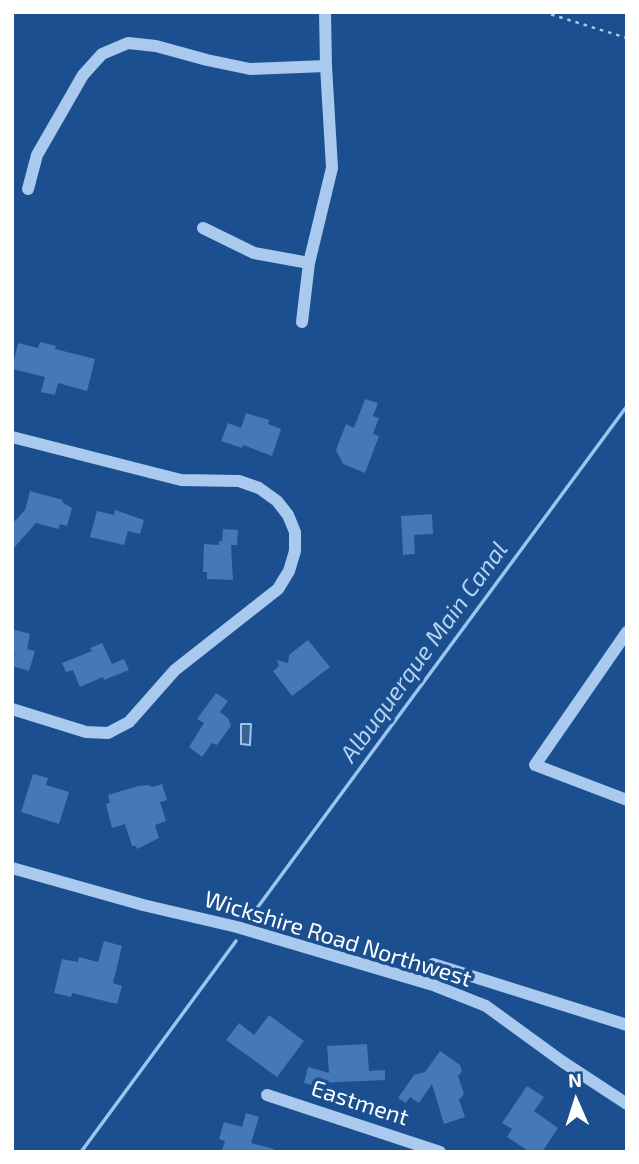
<!DOCTYPE html>
<style>
body{margin:0}
#map{position:relative;width:639px;height:1164px;overflow:hidden;background:#1b4f8f;font-family:"Exo 2",sans-serif}
canvas{display:block}
.frame{position:absolute;inset:0;border:14px solid #fff;pointer-events:none}
.north{position:absolute;left:541px;top:1066px;width:70px;height:70px;-webkit-text-stroke:5px #1b4f8f;paint-order:stroke;rotate:357deg;font-size:19px;font-weight:700;line-height:28px;text-align:center;color:#fff}
.north::after{content:'';display:block;margin:auto;width:24px;height:32px;background:#fff;clip-path:polygon(50% 0,100% 100%,50% 72%,0 100%)}
</style>
<div id="map">
<canvas width="639" height="1164"></canvas>
<div class="frame"></div>
<div class="north">N</div>
</div>
<script>
const c = document.querySelector('canvas').getContext('2d');
c.lineJoin = 'round';
function fillPath(path, color) {
  c.fillStyle = color;
  c.fill(path, 'evenodd');
}
function stroke(path, color, width, dash) {
  c.strokeStyle = color;
  c.lineWidth = width;
  c.lineCap = dash ? 'butt' : 'round';
  c.setLineDash(dash || []);
  c.stroke(path);
}
function write(font, color, halo, rows, align = 'center') {
  c.font = font + ' "Exo 2",sans-serif';
  c.lineWidth = 7;
  c.setLineDash([]);
  c.textBaseline = 'middle';
  c.strokeStyle = halo;
  c.fillStyle = color;
  for (const [text, x, y, turn = 0] of rows) {
    c.save();
    c.translate(x, y);
    c.rotate((+turn || 0) * Math.PI / 180);
    c.textAlign = isNaN(turn) ? turn : align;
    if (halo) c.strokeText(text, 0, 0);
    c.fillText(text, 0, 0);
    c.restore();
  }
}
const water = new Path2D(`
 M241 724H251L250 745 241 744Z`);
fillPath(water, '#3c6290');
stroke(water, '#9cc4f0', 2);
stroke(new Path2D(`
 M249 919 627 406
 M81 1152 236 941`), '#9cc4f0', 3.5);
fillPath(new Path2D(`
 M40 342 56 346 55 349 95 359 87 391 58 383 55 395 41 392 45 377 12 369 18 343 38 348Z
 M365 399 378 403 373 416 379 418 373 434 379 436 365 473 343 464 336 450 346 424 354 428Z
 M246 413 269 420 268 424 281 429 272 456 243 445 242 448 221 441 228 423 241 428Z
 M30 491 63 500 62 502 72 508 67 526 60 524 58 529 36 523 12 550V524L25 510Z
 M115 510 144 520 140 534 128 531 124 545 90 537 97 511 114 515Z
 M432 514 433 534 414 535 415 554 403 555 401 516Z
 M223 529 238 530 237 545H231L233 580 207 579V572H203L204 544 219 545V541H222Z
 M12 629 30 634 27 649 35 651 29 671 12 666 15 653 12 652Z
 M308 640 330 667 292 696 273 671 279 666 277 660 288 663 289 655Z
 M102 643 112 664 124 659 129 670 104 680 103 677 80 687 73 670 66 672 62 663 92 651 90 648Z
 M216 693 228 701 220 712 228 718 231 726 217 745 212 743 202 757 189 747 204 723 197 719Z
 M33 774 48 778 46 785 69 792 59 824 21 812Z
 M162 784 167 800 160 802 166 821 155 825 159 838 137 849 136 846H132L125 824 112 828 106 804 110 803 108 795 138 786 148 785 152 787Z
 M104 941 122 946 113 983 122 986 117 1004 72 993 71 997 54 993 62 959 78 962 79 957 98 962Z
 M269 1015 304 1041 277 1077 226 1040 239 1023 254 1035Z
 M367 1044 369 1071 385 1070V1080L317 1083 316 1086 304 1083 308 1067 329 1073 327 1046Z
 M440 1051 460 1065 462 1071 458 1076 464 1094 459 1100 465 1117 444 1124 432 1084 419 1103 410 1097 406 1103 398 1098 414 1075 425 1072Z
 M527 1086 544 1097 534 1111 558 1128 542 1152H530L507 1137 512 1129 502 1123Z
 M246 1113 259 1117 251 1143 274 1149 273 1152H230L222 1150 225 1141 219 1139 224 1122 242 1127Z`), '#4478b7');
stroke(new Path2D(`
 M543 12 627 38`), '#a9c9ee', 2.5, [3.5, 5]);
stroke(new Path2D(`
 M28 189 37 155 83 75 102 54 128 43 156 46 207 60 250 69 326 66
 M203 228 254 253 309 263
 M302 322 309 263 332 168 326 66 325 12
 M12 437 181 480 239 481 259 488 277 501 288 515 295 532V551L289 571 278 589 175 670 129 722 108 733 86 732 12 709
 M627 632 535 765 627 800
 M12 868 143 905 237 927 433 985 486 1006 563 1062 627 1104
 M433 964 627 1025
 M267 1095 440 1152`), '#a9c9ee', 12);
write('23px', '#fff', '#1b4f8f', [
 ["Wickshire Road Northwest",338,939,17],
 ["Eastment",360,1103,18]
]);
write('italic 24px', '#b5d3f5', '#1b4f8f', [
 ["Albuquerque Main Canal",424,652,-54]
]);
</script>
